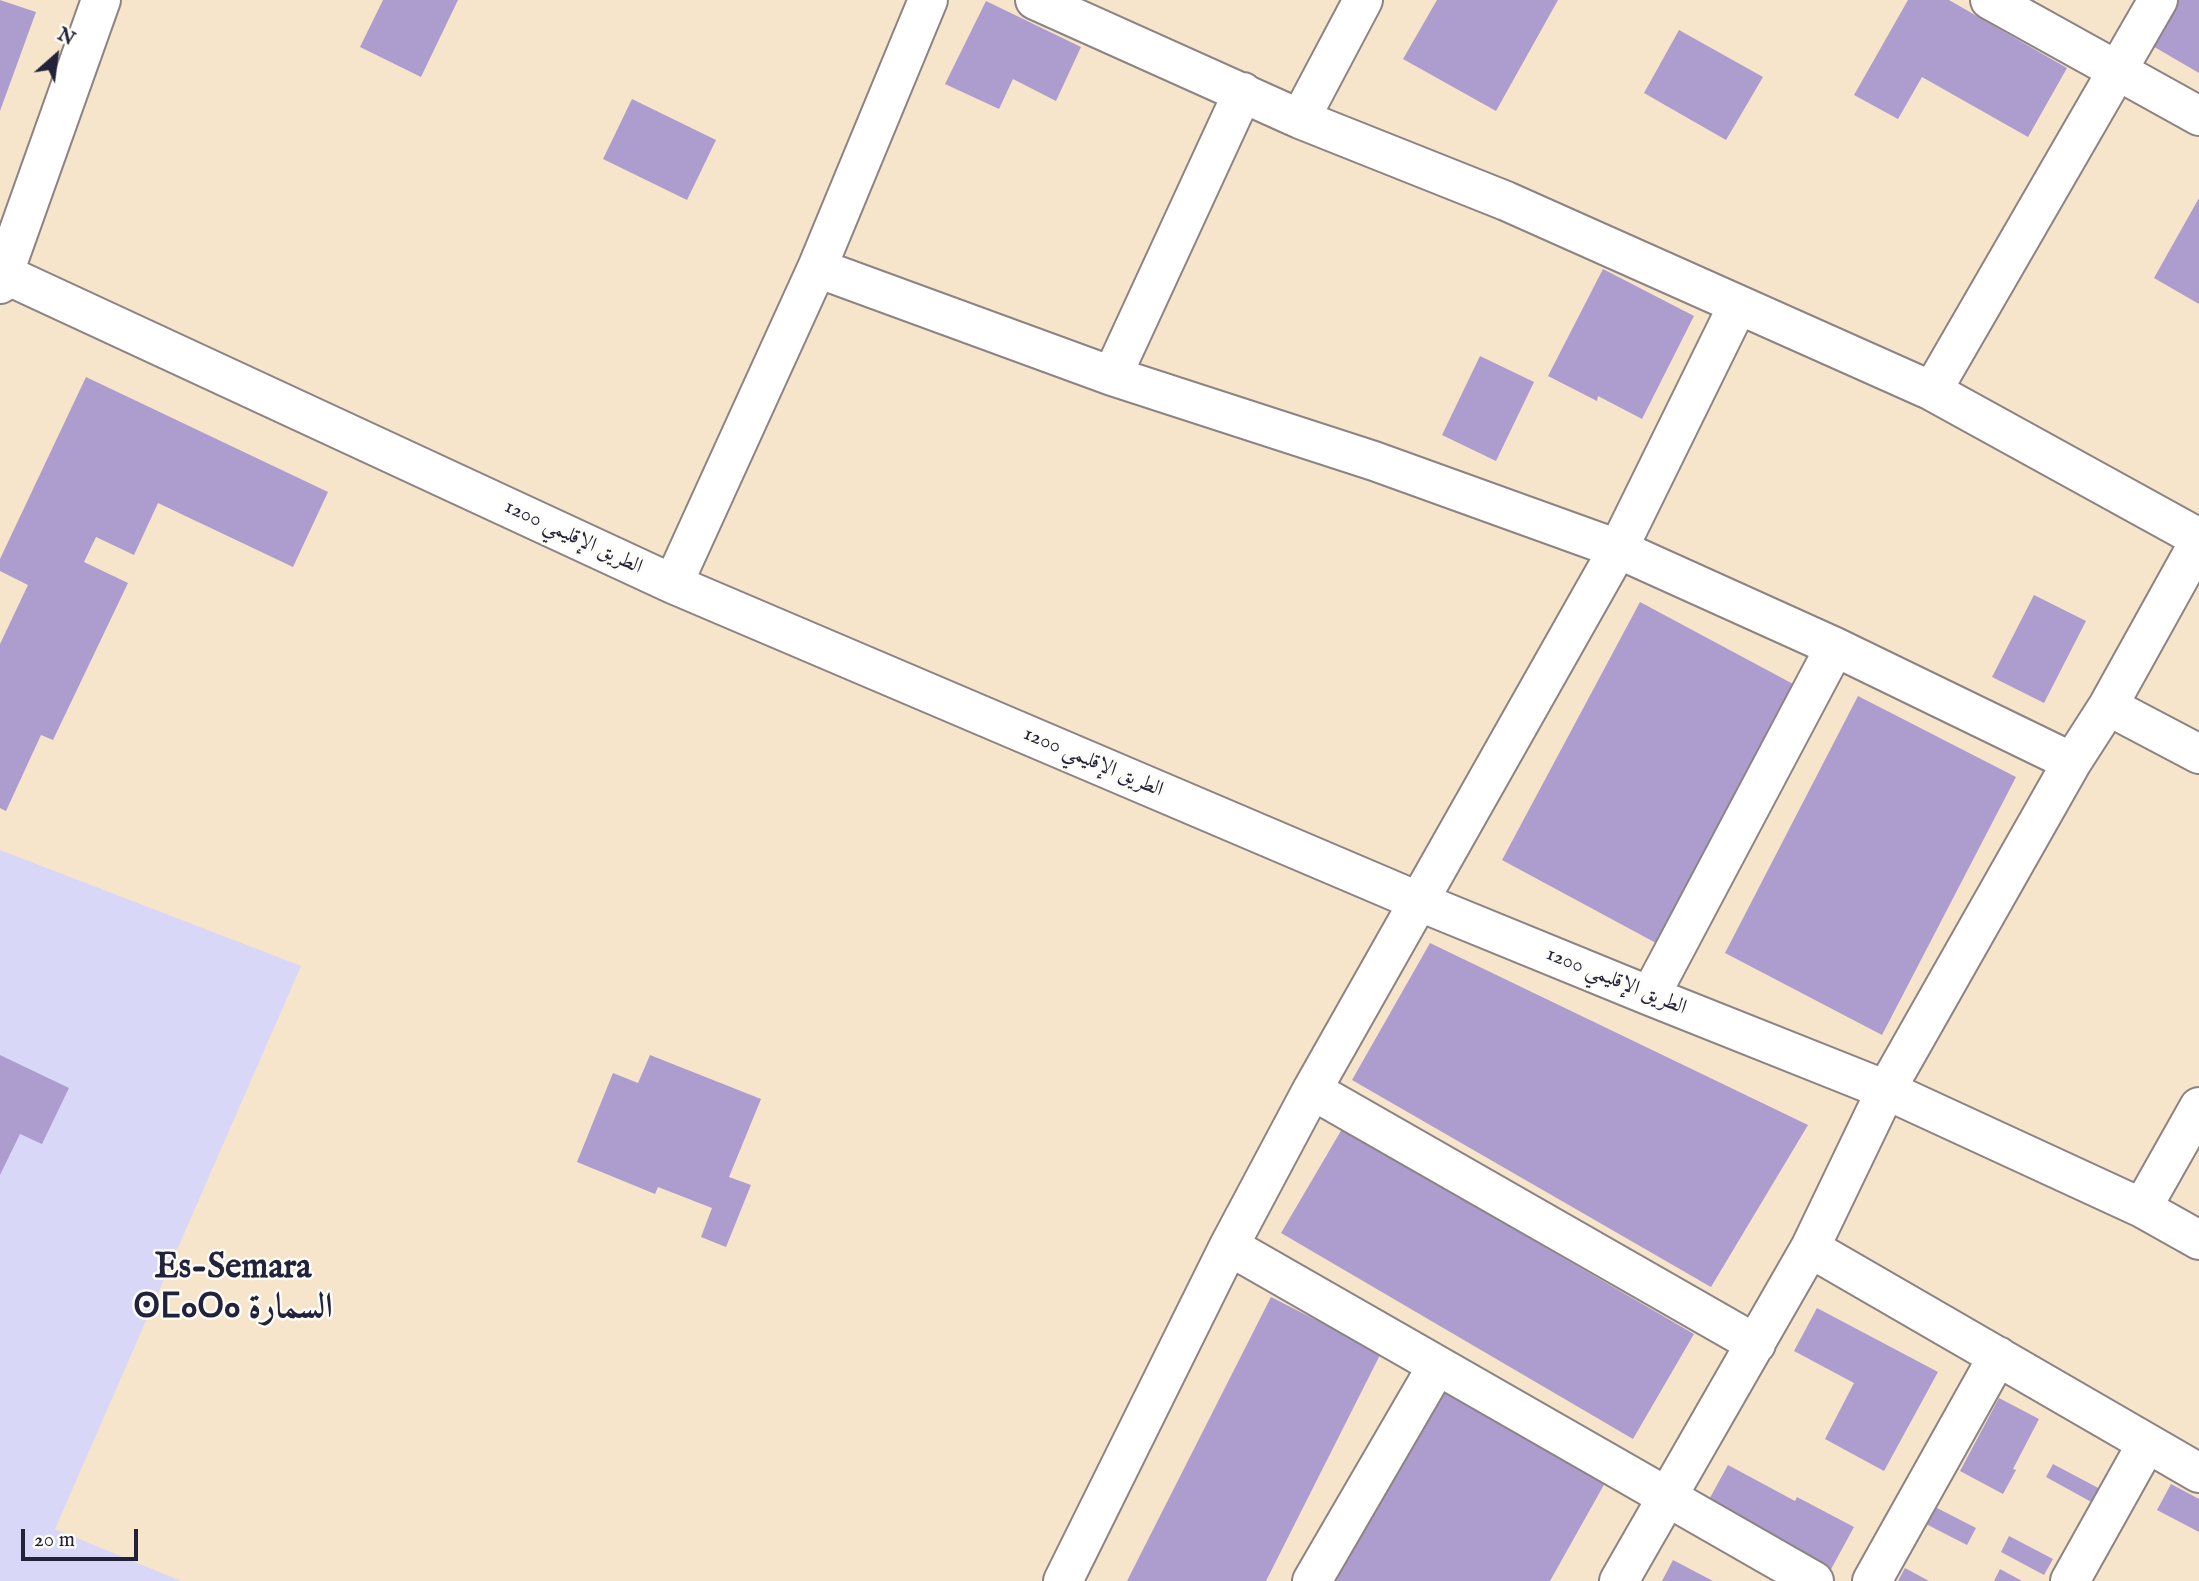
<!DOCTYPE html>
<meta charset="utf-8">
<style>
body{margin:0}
#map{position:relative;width:2199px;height:1581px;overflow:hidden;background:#f6e4cb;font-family:"IM FELL English",serif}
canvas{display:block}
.north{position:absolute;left:21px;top:21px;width:70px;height:70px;-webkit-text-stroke:5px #fdfcf7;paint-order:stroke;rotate:28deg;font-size:19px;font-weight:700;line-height:28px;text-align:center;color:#22223b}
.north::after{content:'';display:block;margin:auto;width:24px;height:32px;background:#22223b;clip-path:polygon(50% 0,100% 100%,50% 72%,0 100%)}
.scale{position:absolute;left:21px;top:1529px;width:117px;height:32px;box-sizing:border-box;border:4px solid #22223b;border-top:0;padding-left:9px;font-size:21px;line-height:24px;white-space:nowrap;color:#22223b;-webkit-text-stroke:5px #fdfcf7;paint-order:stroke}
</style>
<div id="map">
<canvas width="2199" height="1581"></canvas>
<div class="north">N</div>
<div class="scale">20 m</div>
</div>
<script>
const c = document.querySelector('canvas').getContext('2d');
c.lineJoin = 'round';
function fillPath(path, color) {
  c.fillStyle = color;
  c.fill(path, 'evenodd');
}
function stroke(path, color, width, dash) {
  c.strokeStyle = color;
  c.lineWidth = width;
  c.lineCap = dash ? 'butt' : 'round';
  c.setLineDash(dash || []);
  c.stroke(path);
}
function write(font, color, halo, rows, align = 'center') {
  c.font = font + ' "IM FELL English",Amiri,"Noto Sans Tifinagh",serif';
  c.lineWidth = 5;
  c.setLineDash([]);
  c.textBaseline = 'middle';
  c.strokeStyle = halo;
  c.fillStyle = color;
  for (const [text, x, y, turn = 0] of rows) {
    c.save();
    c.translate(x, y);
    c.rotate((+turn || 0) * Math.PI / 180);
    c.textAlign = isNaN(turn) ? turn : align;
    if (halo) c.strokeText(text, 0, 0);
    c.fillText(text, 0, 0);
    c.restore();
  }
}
fillPath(new Path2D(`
 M0 850 301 966 55 1529 181 1581H0Z`), '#d8d7f8');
fillPath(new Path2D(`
 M0 0 36 12 0 111Z
 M383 0H458L421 77 360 47Z
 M1437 0H1558L1496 111 1403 59Z
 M1908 0H1949L2067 68 2028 137 1922 77 1898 119 1854 95Z
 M2177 0H2199V73L2151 45Z
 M986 1 1081 47 1056 101 1013 79 999 109 945 84Z
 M1679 30 1763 77 1726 140 1644 93Z
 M632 99 716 140 687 200 603 159Z
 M2199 198V304L2154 278Z
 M1603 269 1694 316 1642 419 1598 396 1597 401 1548 376Z
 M1480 356 1534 382 1496 461 1442 435Z
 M86 377 328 492 293 567 158 503 134 555 96 537 84 562 128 583 53 740 41 735 6 811 0 808V644L28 585 0 571V559Z
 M2034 595 2086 621 2044 703 1992 677Z
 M1640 602 1795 685 1656 943 1502 860Z
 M1858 696 2016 777 1882 1035 1725 953Z
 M1430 943 1808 1125 1711 1287 1352 1080Z
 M0 1055 69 1088 42 1144 20 1134 0 1175Z
 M650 1055 761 1099 729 1177 751 1185 726 1247 701 1237 712 1208 658 1187 655 1194 577 1162 613 1073 638 1083Z
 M1342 1129 1694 1334 1633 1439 1281 1233Z
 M1271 1297 1381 1353 1266 1581H1127Z
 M1817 1308 1938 1372 1884 1471 1825 1439 1854 1383 1794 1351Z
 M1445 1383 1610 1474 1550 1581H1335Z
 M1999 1398 2039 1419 2013 1469 2016 1470 2003 1494 1960 1471Z
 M2053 1464 2102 1490 2095 1504 2046 1477Z
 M1728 1465 1795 1501 1797 1497 1854 1527 1830 1571 1706 1505Z
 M2171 1484 2199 1499V1532L2157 1510Z
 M1935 1507 1976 1528 1967 1545 1926 1524Z
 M2009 1536 2053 1559 2044 1575 2001 1552Z
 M1673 1560 1713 1581H1662Z
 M1905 1568 1929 1581H1898Z
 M2000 1569 2022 1581H1994Z`), '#ad9dcf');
const minor = new Path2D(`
 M1035 0 1300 119 1506 201 1932 391 2199 538
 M1990 0 2199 116
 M1300 119 1363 0
 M817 268 1112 376 1374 461 1618 549 1835 647 2072 762
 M4 274 673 584 1420 902 1650 996 1886 1090 2142 1208 2199 1240
 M0 284 101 0
 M1112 376 1243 92
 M1932 391 2158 0
 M673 584 817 268 928 0
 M2108 706 2199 754
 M1650 996 1835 647
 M1312 1090 1756 1344
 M2142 1208 2199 1107
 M1229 1246 1814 1581
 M1810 1248 2199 1473
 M1063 1581 1229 1246 1312 1090 1618 549 1738 305
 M1312 1581 1437 1366
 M1619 1581 1810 1248 1886 1090 2072 762 2108 706 2199 542
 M1872 1581 1998 1356
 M2070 1581 2147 1443`);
stroke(minor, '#8c8383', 42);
stroke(minor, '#fff', 38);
write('21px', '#22223b', '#fdfcf7', [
 ["الطريق الإقليمي 1200",573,538,25],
 ["الطريق الإقليمي 1200",1093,763,23],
 ["الطريق الإقليمي 1200",1616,982,22]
]);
write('bold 35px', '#22223b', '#fdfcf7', [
 ["Es-Semara",233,1270],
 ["ⵙⵎⴰⵔⴰ السمارة",233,1310]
]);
</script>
